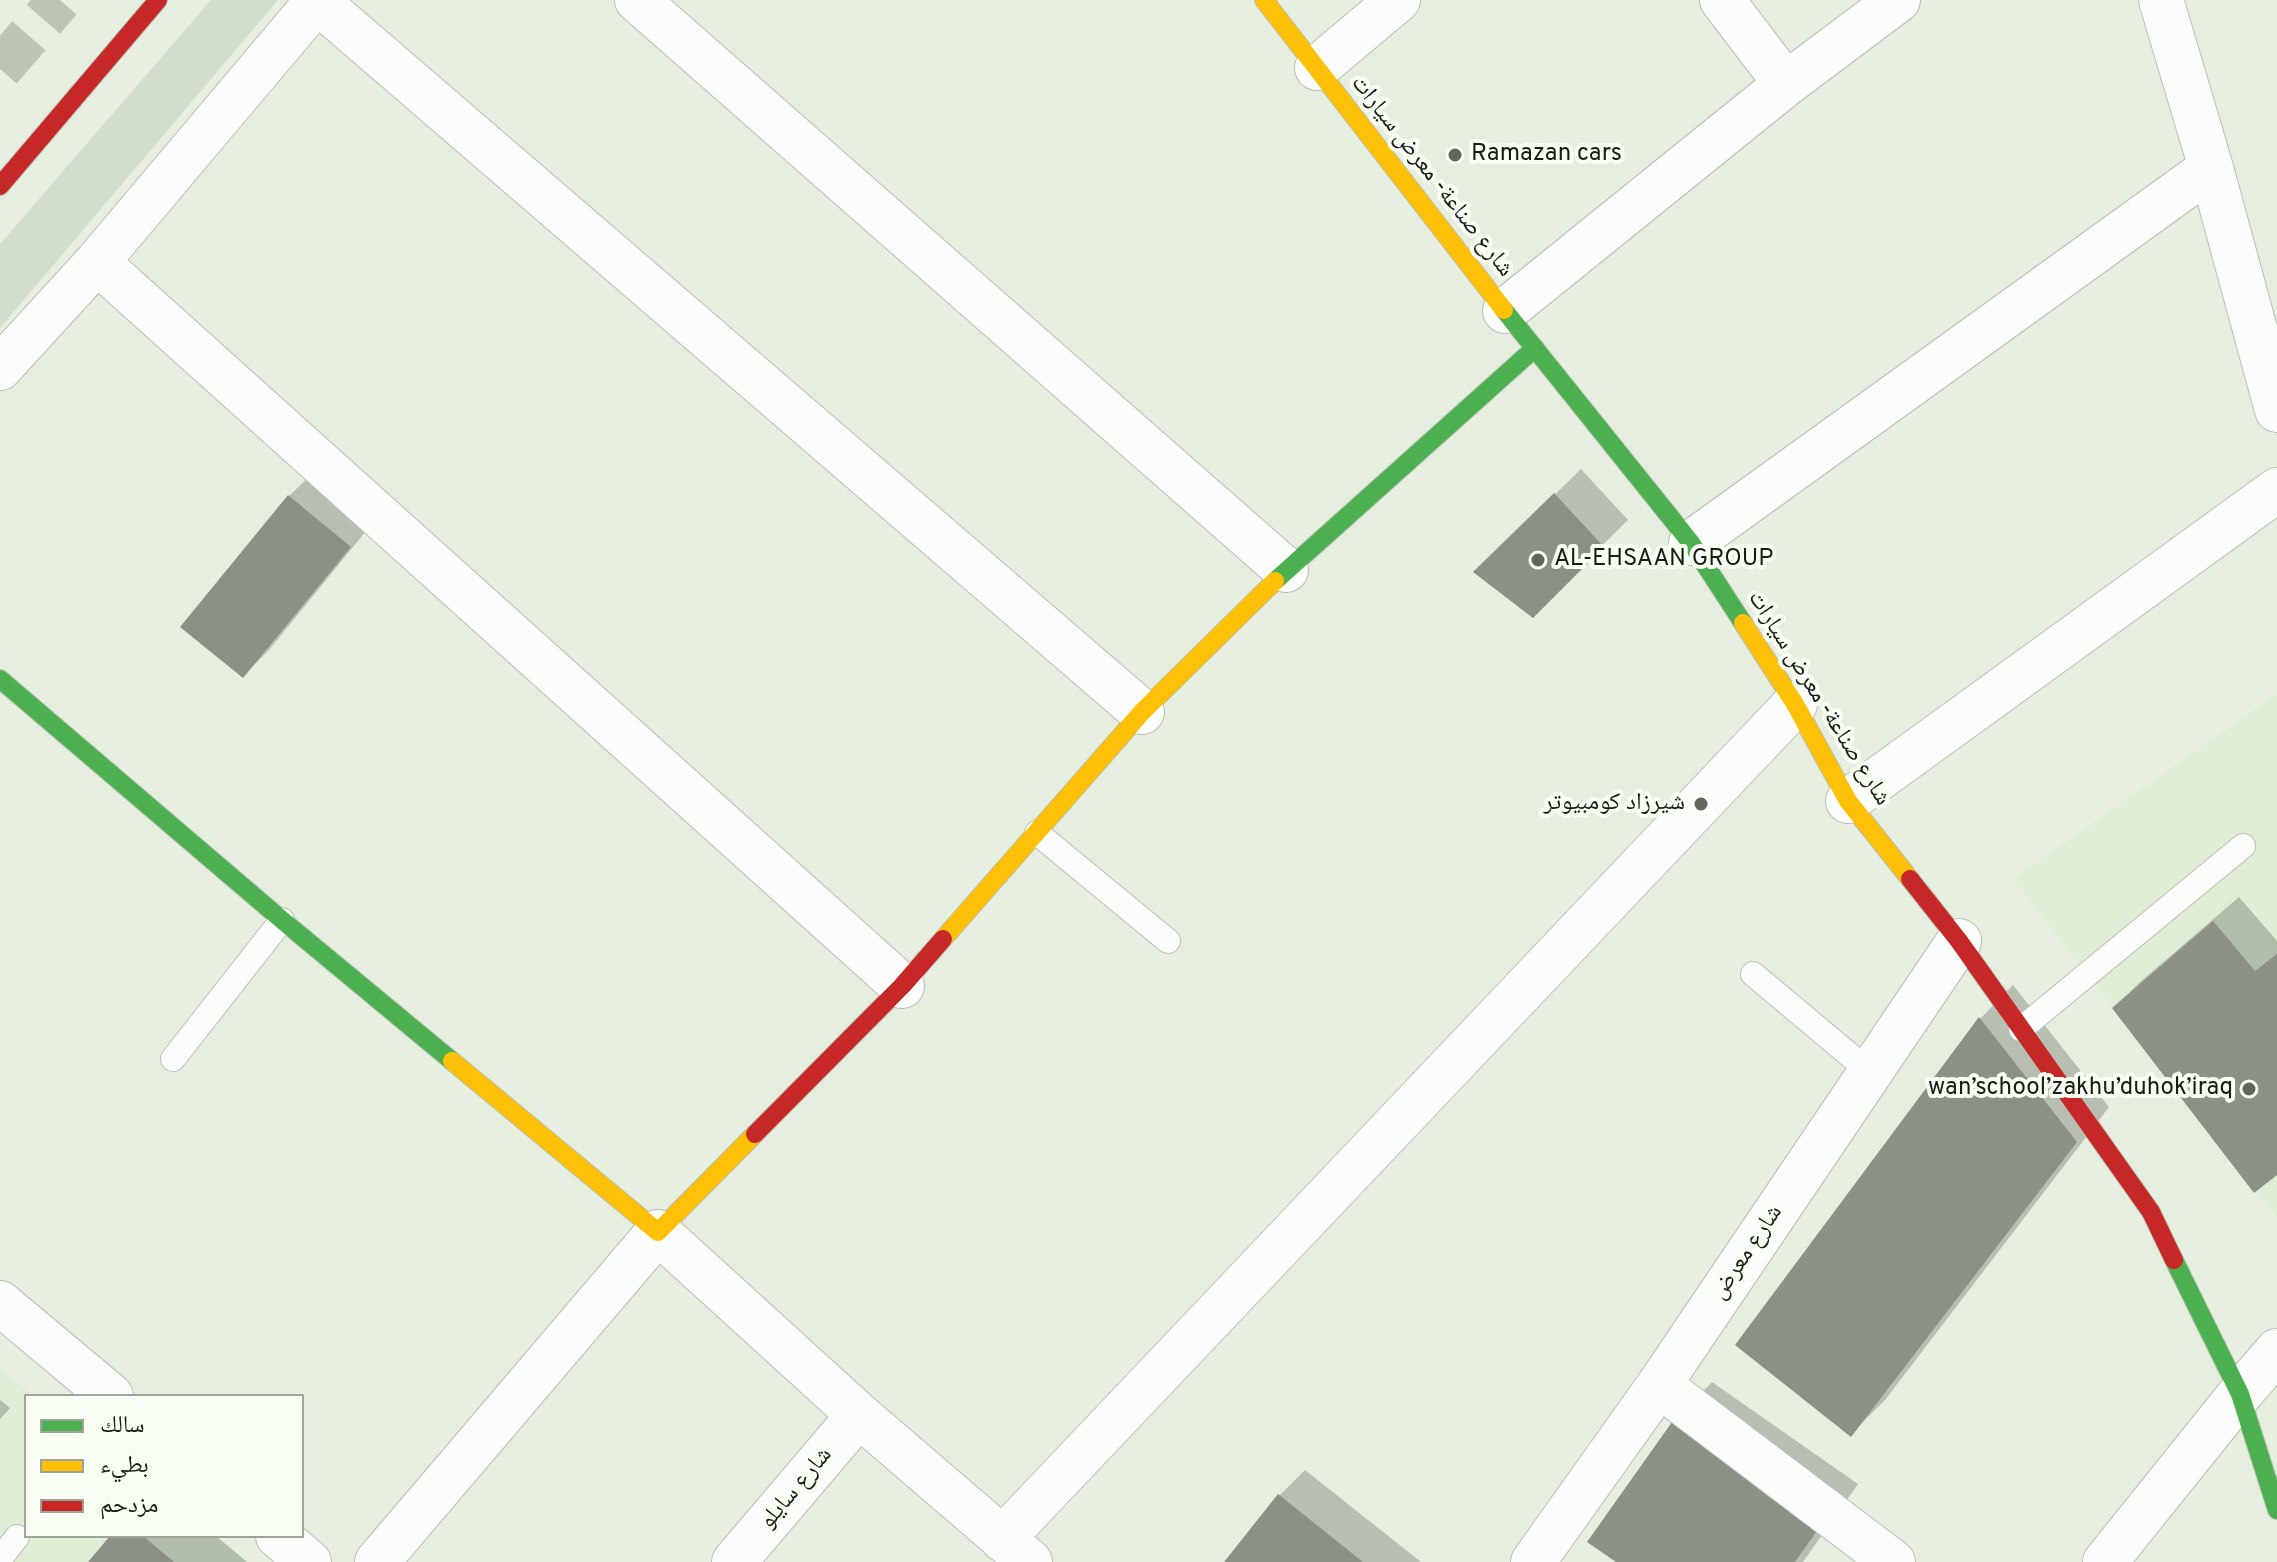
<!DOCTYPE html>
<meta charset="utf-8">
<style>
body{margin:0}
#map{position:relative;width:2277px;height:1562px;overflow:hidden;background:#e6efdf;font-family:Overpass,"Noto Naskh Arabic",sans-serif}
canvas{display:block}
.legend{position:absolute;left:24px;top:1394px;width:280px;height:144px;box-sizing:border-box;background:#f8fef3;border:2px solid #9ea49a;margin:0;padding:10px 14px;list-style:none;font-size:24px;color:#181d14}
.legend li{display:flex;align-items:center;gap:16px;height:40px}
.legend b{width:40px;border:2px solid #9ea49a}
</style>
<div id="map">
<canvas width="2277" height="1562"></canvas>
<ul class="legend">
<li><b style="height:10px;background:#4caf50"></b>سالك</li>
<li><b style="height:10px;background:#ffc107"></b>بطيء</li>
<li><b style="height:10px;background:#c62828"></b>مزدحم</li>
</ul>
</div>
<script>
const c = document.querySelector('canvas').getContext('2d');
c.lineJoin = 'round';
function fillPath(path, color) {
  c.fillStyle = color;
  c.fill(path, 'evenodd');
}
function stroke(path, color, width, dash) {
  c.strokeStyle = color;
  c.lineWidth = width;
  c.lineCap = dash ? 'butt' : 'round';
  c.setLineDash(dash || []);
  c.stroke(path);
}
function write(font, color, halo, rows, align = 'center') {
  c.font = font + ' Overpass,"Noto Naskh Arabic",sans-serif';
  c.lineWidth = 8;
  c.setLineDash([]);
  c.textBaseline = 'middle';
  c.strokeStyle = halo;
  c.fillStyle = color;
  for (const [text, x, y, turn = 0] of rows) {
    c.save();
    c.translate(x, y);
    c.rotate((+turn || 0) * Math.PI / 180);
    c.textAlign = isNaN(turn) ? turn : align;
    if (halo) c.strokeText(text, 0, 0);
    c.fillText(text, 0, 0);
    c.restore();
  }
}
fillPath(new Path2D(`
 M2277 694V1218L2013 879Z
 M0 1369 35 1396H26V1536H216L249 1562H0Z`), '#deedd3');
fillPath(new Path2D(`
 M211 0H278L0 328V244Z`), '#d2ddca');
fillPath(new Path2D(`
 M1581 469 1628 520 1532 615 1476 572Z
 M315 471 375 520 269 650 243 676 289 496Z
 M2239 897 2277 941V1172L2114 1008 2140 982Z
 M2013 985 2109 1107 1885 1400 1851 1434 1738 1345 1980 1019Z
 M1712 1382 1858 1484 1803 1562H1619L1679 1416Z
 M0 1400 10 1408 0 1419Z
 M1305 1470 1421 1562H1226L1279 1496Z
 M113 1536H216L247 1562H91Z`), '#0003');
fillPath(new Path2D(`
 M1554 493 1604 547 1533 618 1473 572Z
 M288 495 351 547 243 678 180 627Z
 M2213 921 2255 971 2277 954V1175L2254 1193 2112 1008Z
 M1979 1017 2077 1142 1851 1437 1735 1345Z
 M1677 1415 1826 1518 1795 1562H1616L1587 1542Z
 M1278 1494 1363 1562H1224Z
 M110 1536H143L174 1562H88Z`), '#8b9185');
stroke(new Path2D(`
 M0 69 60 0`), '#bdc5b6', 44, [44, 22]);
const lane = new Path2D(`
 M1037 833 1168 941
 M1753 974 1871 1073
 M2021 1029 2243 846
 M173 1059 282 920
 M0 1559 17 1537`);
const street = new Path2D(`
 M637 0 1286 570
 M1722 0 1786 84
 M2161 0 2211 168 2277 410
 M317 1 1142 712
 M1317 68 1398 0
 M97 262 902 986
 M1505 311 1786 84 1898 0
 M0 368 97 262 318 0
 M1691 543 2211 168
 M1848 801 2277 490
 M0 1303 111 1396
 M1659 1385 1893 1562
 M278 1536 309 1562
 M1002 1539 1795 704
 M377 1562 658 1232 859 1415 1030 1562
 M734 1562 859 1415
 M1533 1562 1659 1385 1959 941
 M2105 1562 2240 1394 2277 1351`);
const fast = new Path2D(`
 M1504 310 1691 543 1743 623
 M1275 581 1535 348
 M0 679 282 920 452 1061
 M2174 1260 2240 1394 2277 1510`);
const slow = new Path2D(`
 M1264 0 1504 310
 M1743 623 1795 704 1848 801 1910 879
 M943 939 1142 712 1275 581
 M452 1061 658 1232 755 1134`);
const jam = new Path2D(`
 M0 186 158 0
 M1910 879 1959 941 2151 1212 2174 1260
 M755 1134 902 986 943 939`);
stroke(lane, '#b8c0b3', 26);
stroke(street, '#b8c0b3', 46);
stroke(fast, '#b8c0b3', 20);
stroke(slow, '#b8c0b3', 20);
stroke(jam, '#b8c0b3', 20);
stroke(lane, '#fbfdfa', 24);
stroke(street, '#fbfdfa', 44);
stroke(fast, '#4caf50', 18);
stroke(slow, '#ffc107', 18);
stroke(jam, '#c62828', 18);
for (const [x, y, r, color] of [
 [1455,155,8,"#60665b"],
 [1538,560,8,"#60665b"],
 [1701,804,8,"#60665b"],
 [2249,1089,8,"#60665b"]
]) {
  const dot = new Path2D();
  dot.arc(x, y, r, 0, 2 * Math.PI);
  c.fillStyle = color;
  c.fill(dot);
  stroke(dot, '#f8fef3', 3);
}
write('24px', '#181d14', '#f8fef3', [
 ["Ramazan cars",1471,155],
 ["AL-EHSAAN GROUP",1554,560],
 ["شيرزاد كومبيوتر",1685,804,"right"],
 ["wan’school’zakhu’duhok’iraq",2233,1089,"right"]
], 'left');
write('24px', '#181d14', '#f8fef3', [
 ["شارع صناعة- معرض سيارات",1431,177,52],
 ["شارع صناعة- معرض سيارات",1818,699,58],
 ["شارع معرض",1748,1253,-56],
 ["شارع سايلو",797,1489,-50]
]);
</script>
